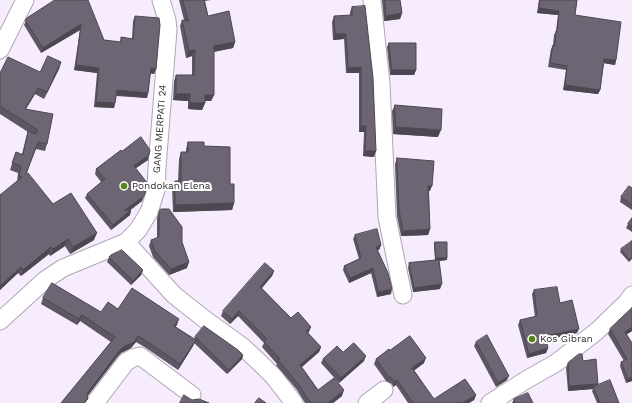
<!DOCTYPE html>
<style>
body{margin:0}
canvas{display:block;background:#f6ecfd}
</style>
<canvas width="632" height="403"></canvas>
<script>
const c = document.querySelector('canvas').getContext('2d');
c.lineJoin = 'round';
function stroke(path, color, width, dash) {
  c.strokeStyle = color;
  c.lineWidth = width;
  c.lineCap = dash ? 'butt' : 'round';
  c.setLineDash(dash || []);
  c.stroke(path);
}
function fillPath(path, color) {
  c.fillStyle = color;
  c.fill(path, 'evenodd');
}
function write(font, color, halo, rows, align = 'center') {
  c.font = font + ' "Work Sans",sans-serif';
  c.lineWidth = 4;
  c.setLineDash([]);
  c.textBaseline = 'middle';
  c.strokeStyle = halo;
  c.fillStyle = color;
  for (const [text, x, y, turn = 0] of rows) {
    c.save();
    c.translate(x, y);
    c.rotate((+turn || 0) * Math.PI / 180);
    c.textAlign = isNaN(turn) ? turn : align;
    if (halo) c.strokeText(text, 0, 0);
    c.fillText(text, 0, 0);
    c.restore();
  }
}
const minor = new Path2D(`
 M372 0 381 83 387 217 403 295
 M0 50 25 0
 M126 242 174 295 207 321 243 347 260 363 274 377 294 403
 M0 321 45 280 63 268 126 242 138 230 149 212 156 190 157 167 168 30 167 20 161 0
 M95 403 126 362 133 358 140 356 192 395
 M367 403 384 390
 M490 403 526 380 556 363 597 331 627 302 632 295`);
stroke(minor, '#afa6b5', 19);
stroke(minor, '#fff', 17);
fillPath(new Path2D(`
 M55 0 104 40 120 42 121 37 132 39 133 21 135 16 156 69 154 74 150 73 148 93 147 98 116 96 115 103 114 108 94 107 97 73 74 70 80 30 41 53 24 25 27 18Z
 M179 0H211L205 1 208 16 235 42 233 48 214 52V95L211 101H205V103L202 110 188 109V101L173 100 174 81 176 75H192V56L186 58 180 26 182 20H184Z
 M382 0H400L402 13 400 19 384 21Z
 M539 0H577L575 15 616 60 615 65 604 63 600 90 598 94 563 90 566 70 548 67 551 49 553 45 554 35 556 31 558 15 537 13Z
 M352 7 374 157 363 156 364 132H359V73H346L344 39 333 40 332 22 334 16H350V12Z
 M389 43 416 70 414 75H390L387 47Z
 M61 62 59 69 44 99 35 94 26 109 47 144 45 151 36 149 26 174 53 204 94 240 70 254 65 246 50 256 49 254 21 276 18 273 0 290V195L17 182 18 173 10 170 16 152 22 154 26 138 28 132 0 114V73L40 72Z
 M395 105 438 137 393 134 392 111Z
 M188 142 204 146 230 184 234 203 232 210 173 212 172 187 175 181H178L179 159 181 152H186V149Z
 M122 151 148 160 135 168 142 201 130 210H131L130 215 111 230 85 198 87 194 101 182 95 174 96 169Z
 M397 158 430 191H429L430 229 428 235 401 236 397 216 395 164Z
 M632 188V210L620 202 621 197Z
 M159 212 182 242 187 268 169 275 153 257 149 246 151 240 157 238V218Z
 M632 218V232L626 228 628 224Z
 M355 235 381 245 379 250H377L391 294 377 297 371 273 349 283 343 270 344 266 359 259 353 239Z
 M435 242 447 258V260L439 261 440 289 413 292 408 268 409 263 435 260 434 245Z
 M621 249 632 259 629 262 620 252Z
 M109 257 143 270 141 275 131 285 107 262Z
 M274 271 272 276 262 288 291 318 309 332 308 333 321 347 319 352 302 367 318 390 342 396 333 403H305L297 390 276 365 277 364 262 347 264 343 238 316 230 324 221 316 223 311Z
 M534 290 560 303 577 333 546 340 548 348 546 353 527 358 518 325 520 320 535 317 532 294Z
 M43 298 101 312 118 309 177 325 175 327 194 339 195 337 243 355 242 359 227 374 194 343 193 346 178 370 146 348 136 342 131 348 121 353 118 356 87 396 61 403 111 342 80 321 77 325 41 304Z
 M632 308V331L627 334 632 381 626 383 620 366 621 362 624 361 608 334 610 329Z
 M476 342 507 380 496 387 474 346Z
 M390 350 424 363 414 370 434 399 476 395 474 400 469 403H408L396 385 393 387 392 384 386 381 374 364 376 359Z
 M343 352 364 361 339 383 321 363 323 359Z
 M583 361 597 385 619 403H597L592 391 593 389 568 391 566 368 568 363Z
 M514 399 533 403H512Z`), '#5e5763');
fillPath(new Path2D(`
 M539 8 559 11 558 15 537 13Z
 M402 13 400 19 384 21 386 16Z
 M81 24 80 30 41 53 43 48Z
 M335 34H346L344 39 333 40Z
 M235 42 233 48 212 52 214 46Z
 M195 50 192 56 186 58 189 51Z
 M604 59 616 60 615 65 603 63Z
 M61 62 59 69 44 99 47 92Z
 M76 65 99 68 97 73 74 70Z
 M361 67 359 73H346L348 68Z
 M151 68 156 69 154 74 149 73Z
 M392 70H416L414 75H390Z
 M565 85 600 90 598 94 563 90Z
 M38 88 35 94 22 115 25 109Z
 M117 90 148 93 147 98 115 95Z
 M176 94H190L188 101 173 100Z
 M205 95H214L211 101H202Z
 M96 102 115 103 114 108 94 107Z
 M190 103H205L202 110 188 109Z
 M361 126H366L364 132H359Z
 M396 127 441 130 438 137 393 134Z
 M365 151H376L374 157 363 156Z
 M149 155 148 160 132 171 134 166Z
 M428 186H432L430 191H426Z
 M144 196 142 201 124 215 125 210Z
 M234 203 232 210 173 212 175 205Z
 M131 210 130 215 111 230 113 225Z
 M430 229 428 235 401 236 403 231Z
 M97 233 94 240 70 254 73 247Z
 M68 239 65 246 50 256 53 249Z
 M381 245 379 250 374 251 376 247Z
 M51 247 49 254 21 276 23 270Z
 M436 258H447V260L435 261Z
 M189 262 187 268 169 275 171 269Z
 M21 267 18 273 0 290V286Z
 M373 268 371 273 349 283 350 278Z
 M143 270 141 275 131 285 133 281Z
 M274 271 272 276 258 292 260 287Z
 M442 284 440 289 413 292 414 288Z
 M392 289 391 294 377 297 378 292Z
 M239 311 238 316 230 324 232 319Z
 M82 315 80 321 77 325 79 319Z
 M179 319 177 325 172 332 174 326Z
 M311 327 309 332 304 336 306 331Z
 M632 327V331L624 336 625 332Z
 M579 329 577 333 543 341 545 336Z
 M138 336 136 342 131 348 121 353 118 356 87 397 89 391 120 350Z
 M196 340 193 346 178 370 180 364Z
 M321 347 319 352 298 370 300 365Z
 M548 348 546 353 527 358 529 354Z
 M243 355 242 359 227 374 229 370Z
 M366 356 364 361 339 383 341 378Z
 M426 358 424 363 411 373 412 368Z
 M509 376 507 380 496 387 498 383Z
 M632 377V381L626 383 628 379Z
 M397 380 396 385 393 387 395 382Z
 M598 384 596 388 593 387V389L568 391 569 386Z
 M344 390 342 396 333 403H328Z
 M476 395 474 400 469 403H462Z`), '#4c4750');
const building = new Path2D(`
 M55 0H88L104 40 121 42V37L133 39 135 16 159 18 160 25 156 69 151 68 148 93 117 90 115 103 96 102 99 68 76 65 81 24 43 48 25 20 27 18Z
 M183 0H204L208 16 229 11 235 42 214 46V95H205V103H190V94H176V75H194L195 50 189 51 182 20 188 21Z
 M385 0H400L402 13 386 16Z
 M540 0H577L575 15 621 22 616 60 604 59 600 90 565 85 567 66 550 63 553 45 555 46 556 31H557L559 11 539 8Z
 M365 6 373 78 376 151H365L366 126H361V67L348 68 346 34H335L334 16 352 15V7Z
 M389 43H416V70H392Z
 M48 56 61 62 47 92 38 88 25 109 53 114 47 144 38 142 26 174 28 173 53 204 71 193 97 233 73 247 68 239 53 249 51 247 23 270 21 267 0 286V195L22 177H19L21 166 12 163 16 152 23 155 28 131 36 134 38 130 0 106V73L8 57 40 72Z
 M395 105 442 109 441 130 396 127Z
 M141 137 150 150 149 155 134 166 148 184 144 196 125 210H131L113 225 87 194 105 179 96 169 121 150 122 151Z
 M188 142H204V146L230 147V184H234V203L175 205V181H181V152H188Z
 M397 158 434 161 432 186H428L430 229 403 231 399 210Z
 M629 186 632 188V205L621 197Z
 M161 209H169L182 227V242L189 262 171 269 155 251 151 240 159 237V212Z
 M632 218V227L628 224Z
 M377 229 381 245 376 247 388 273 392 289 378 292 373 268 350 278 344 266 361 258 355 235Z
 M632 241V258L629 260 621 249Z
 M435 242H447V258H436Z
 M122 250 143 270 133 281 109 257 111 255Z
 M439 260 442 284 414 288 409 263Z
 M265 263 274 271 260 287 291 318 298 312 311 327 306 331 321 347 300 365 318 390 334 378 344 390 328 403H311L306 396 299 385 278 360 280 359 264 342 267 339 239 311 232 319 223 311Z
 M52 283 101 312 108 302 118 309 132 288 179 319 174 326 196 340 180 364 148 342 138 336 134 342 123 347 120 350 89 391 87 395 88 399 84 403H61L115 337 82 315 79 319 43 298Z
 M557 287 560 303 572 300 579 329 545 336 548 348 529 354 520 320 537 316 534 290Z
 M632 308V327L625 332 632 343V377L628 379 621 362 627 359 610 329Z
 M204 326 238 350 243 355 229 370 195 337Z
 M487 335 509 376 498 383 476 342Z
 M410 336 426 358 412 368 434 399 465 379 476 395 462 403H413L397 380 395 382 393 379 388 376 376 359 389 349 390 350Z
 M354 343 366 356 341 378 323 359 337 346 343 352Z
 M579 354H582L583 361 596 359 598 384 569 386 568 363Z
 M610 380 619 403H600L593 387Z
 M528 393 533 403H515L514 399Z
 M184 395 192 400 199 399 209 403H180Z
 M259 398 266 403H255Z`);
fillPath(building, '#6d6573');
stroke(building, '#4c4750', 1);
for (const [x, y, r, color] of [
 [124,186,4,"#558517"],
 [532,339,4,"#558517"]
]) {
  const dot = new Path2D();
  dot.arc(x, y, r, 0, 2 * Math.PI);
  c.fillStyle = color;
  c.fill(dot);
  stroke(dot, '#fff', 1.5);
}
write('10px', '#332f35', '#fff', [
 ["GANG MERPATI 24",160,129,-86]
]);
write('10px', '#332f35', '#fff', [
 ["Pondokan Elena",132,186],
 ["Kos Gibran",540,339]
], 'left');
</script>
